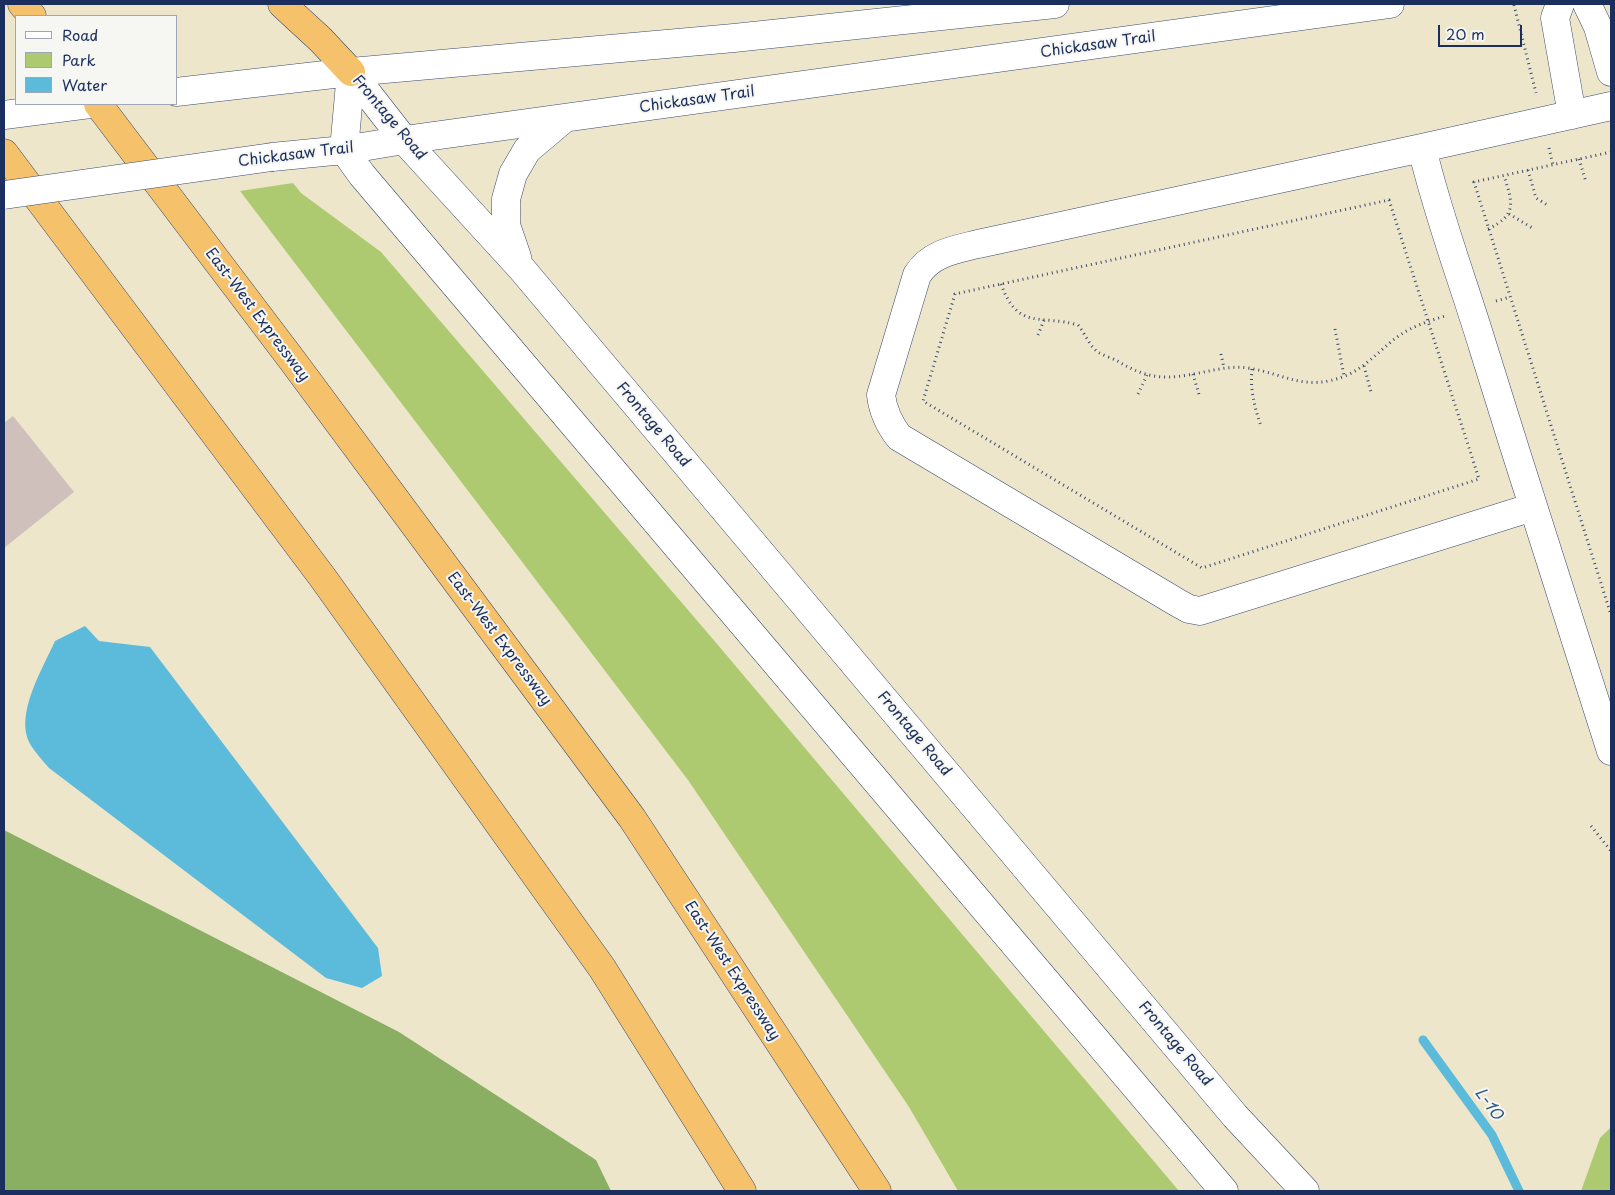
<!DOCTYPE html>
<style>
body{margin:0}
#map{position:relative;width:1615px;height:1195px;overflow:hidden;background:#ede6cb;font-family:"Playpen Sans",sans-serif}
canvas{display:block}
.frame{position:absolute;inset:0;border:5px solid #1b2f5e;pointer-events:none}
.legend{position:absolute;left:15px;top:15px;width:162px;height:90px;box-sizing:border-box;background:#f6f6f2;border:1px solid #9ea6b7;margin:0;padding:6px 9px;list-style:none;font-size:15px;color:#1b2f5e}
.legend li{display:flex;align-items:center;gap:10px;height:25px}
.legend b{width:25px;border:1px solid #9ea6b7}
.scale{position:absolute;left:1438px;top:25px;width:84px;height:22px;box-sizing:border-box;border:2px solid #1b2f5e;border-top:0;padding-left:6px;font-size:15px;line-height:18px;white-space:nowrap;color:#1b2f5e;-webkit-text-stroke:4px #f6f6f2;paint-order:stroke}
</style>
<div id="map">
<canvas width="1615" height="1195"></canvas>
<div class="frame"></div>
<ul class="legend">
<li><b style="height:6px;background:#fff"></b>Road</li>
<li><b style="height:14px;background:#adca70"></b>Park</li>
<li><b style="height:14px;background:#5cbbdb"></b>Water</li>
</ul>
<div class="scale">20 m</div>
</div>
<script>
const c = document.querySelector('canvas').getContext('2d');
c.lineJoin = 'round';
function fillPath(path, color) {
  c.fillStyle = color;
  c.fill(path, 'evenodd');
}
function stroke(path, color, width, dash) {
  c.strokeStyle = color;
  c.lineWidth = width;
  c.lineCap = dash ? 'butt' : 'round';
  c.setLineDash(dash || []);
  c.stroke(path);
}
function write(font, color, halo, rows, align = 'center') {
  c.font = font + ' "Playpen Sans",sans-serif';
  c.lineWidth = 4;
  c.setLineDash([]);
  c.textBaseline = 'middle';
  c.strokeStyle = halo;
  c.fillStyle = color;
  for (const [text, x, y, turn = 0] of rows) {
    c.save();
    c.translate(x, y);
    c.rotate((+turn || 0) * Math.PI / 180);
    c.textAlign = isNaN(turn) ? turn : align;
    if (halo) c.strokeText(text, 0, 0);
    c.fillText(text, 0, 0);
    c.restore();
  }
}
fillPath(new Path2D(`
 M13 416 74 492 4 548V423Z`), '#d0c0bc');
fillPath(new Path2D(`
 M293 183 301 193 381 252 712 638 1179 1191H958L909 1107 688 780 240 191Z
 M1611 1127V1191H1581L1600 1138Z`), '#adca70');
fillPath(new Path2D(`
 M4 830 399 1032 596 1160 611 1191H4Z`), '#8aae62');
fillPath(new Path2D(`
 M85 626 99 641 150 647 378 948 382 976 362 988 326 978 49 768C43 761 35 752 30 744 14 715 43 668 55 641Z`), '#5cbbdb');
stroke(new Path2D(`
 M1423 1040 1492 1135 1519 1191`), '#5cbbdb', 9);
const minor = new Path2D(`
 M1560 4 1555 18 1572 115
 M1587 4 1598 27 1611 72
 M351 72 404 140 521 268 1235 1116 1305 1191
 M351 72 344 150 362 175 1224 1191
 M176 92 351 72 734 38 1055 4
 M4 115 90 104
 M1422 148 1611 106
 M272 157 344 150 404 140 1390 4
 M517 257 506 225V199L513 174 527 150 565 118
 M1533 507 1200 611 1189 609 1178 603 899 437C889 424 883 412 881 395L917 275C931 253 954 250 978 244L1422 148C1438 216 1463 281 1483 347 1525 482 1568 617 1611 751`);
const highway = new Path2D(`
 M22 4 32 16
 M282 4 321 40 351 72
 M98 104 292 360 632 818 877 1191
 M4 153 323 578 602 968 742 1191`);
stroke(minor, '#3a4a6e', 29);
stroke(highway, '#3a4a6e', 29);
stroke(new Path2D(`
 M1514 5 1536 93
 M1549 148 1553 165
 M1611 152 1474 182 1611 615
 M1579 159 1586 182
 M1528 170 1536 198 1549 206
 M1389 200 1479 479 1202 568 923 401 955 294Z
 M1509 214 1534 229
 M1488 229C1517 215 1513 203 1504 176
 M1001 284C1018 331 1040 314 1078 325 1085 333 1089 346 1098 352 1104 356 1113 358 1119 362 1143 376 1160 380 1188 375 1208 372 1228 365 1248 368 1286 374 1304 392 1345 376 1367 367 1380 349 1400 335 1413 326 1429 321 1445 316
 M1496 301 1510 297
 M1335 329 1344 376
 M1038 335 1044 320
 M1221 354 1224 368
 M1364 366 1371 392
 M1252 369C1250 389 1254 406 1261 426
 M1193 374 1200 398
 M1138 394 1147 375
 M1591 826 1611 851`), '#3a4a6e', 3, [1, 4]);
stroke(minor, '#fff', 28);
stroke(highway, '#f5c16b', 28);
const minorBridge = new Path2D(`
 M4 195 272 157`);
stroke(minorBridge, '#3a4a6e', 29, []);
stroke(minorBridge, '#fff', 28);
write('15px', '#1b2f5e', '#f6f6f2', [
 ["Chickasaw Trail",1098,45,-8],
 ["Chickasaw Trail",697,100,-8],
 ["Frontage Road",389,118,50],
 ["Chickasaw Trail",296,155,-7],
 ["East-West Expressway",257,315,53],
 ["Frontage Road",653,425,50],
 ["East-West Expressway",499,639,53],
 ["Frontage Road",914,734,50],
 ["East-West Expressway",732,971,57],
 ["Frontage Road",1175,1044,50]
]);
write('italic 16px', '#2e5984', '#f6f6f2', [
 ["L-10",1488,1104,54]
]);
</script>
